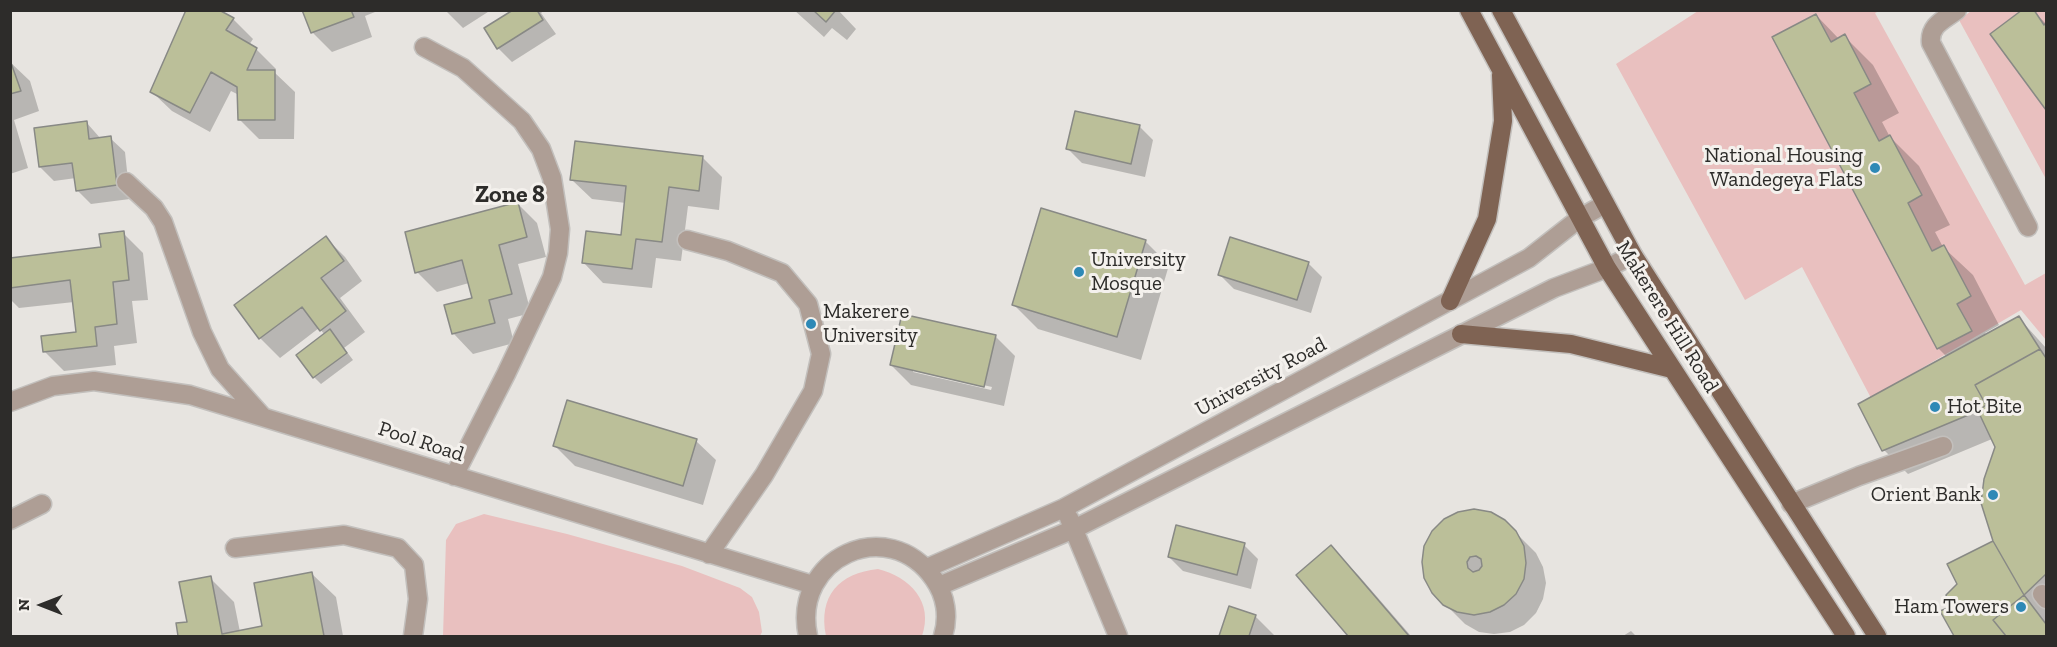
<!DOCTYPE html>
<style>
body{margin:0}
#map{position:relative;width:2057px;height:647px;overflow:hidden;background:#e7e4e0;font-family:"Zilla Slab",serif}
canvas{display:block}
.frame{position:absolute;inset:0;border:12px solid #2d2c2a;pointer-events:none}
.north{position:absolute;left:12px;top:575px;width:60px;height:60px;-webkit-text-stroke:4px #f4f1ed;paint-order:stroke;rotate:270deg;font-size:16px;font-weight:700;line-height:24px;text-align:center;color:#2d2c2a}
.north::after{content:'';display:block;margin:auto;width:21px;height:27px;background:#2d2c2a;clip-path:polygon(50% 0,100% 100%,50% 72%,0 100%)}
</style>
<div id="map">
<canvas width="2057" height="647"></canvas>
<div class="frame"></div>
<div class="north">N</div>
</div>
<script>
const c = document.querySelector('canvas').getContext('2d');
c.lineJoin = 'round';
function fillPath(path, color) {
  c.fillStyle = color;
  c.fill(path, 'evenodd');
}
function stroke(path, color, width, dash) {
  c.strokeStyle = color;
  c.lineWidth = width;
  c.lineCap = dash ? 'butt' : 'round';
  c.setLineDash(dash || []);
  c.stroke(path);
}
function write(font, color, halo, rows, align = 'center') {
  c.font = font + ' "Zilla Slab",serif';
  c.lineWidth = 6;
  c.setLineDash([]);
  c.textBaseline = 'middle';
  c.strokeStyle = halo;
  c.fillStyle = color;
  for (const [text, x, y, turn = 0] of rows) {
    c.save();
    c.translate(x, y);
    c.rotate((+turn || 0) * Math.PI / 180);
    c.textAlign = isNaN(turn) ? turn : align;
    if (halo) c.strokeText(text, 0, 0);
    c.fillText(text, 0, 0);
    c.restore();
  }
}
fillPath(new Path2D(`
 M1698 11H1879L1875 13 2025 285 2046 273V340L2021 310 1871 398 1802 267 1745 300 1616 64Z
 M1971 11H2046V179L1959 20Z
 M484 514 567 534 682 566 740 588 752 597 759 612 762 632 760 636H443L446 540 456 524Z
 M878 569C910 577 934 602 922 636H826C818 596 839 573 878 569Z`), '#e9c0bf');
fillPath(new Path2D(`
 M215 10 233 19 253 39 249 45 256 49 276 69 274 72 295 92 294 139H259L239 119V95L231 91 210 132 172 111 152 92Z
 M380 10 365 16 372 37 332 52 312 32 304 11Z
 M445 10H491L463 28Z
 M509 10H544L541 13 556 34 512 62 498 48 511 13Z
 M794 10H838L856 29 847 40 832 28 824 37Z
 M2033 10 2046 24V107L1992 35Z
 M1816 15 1839 39 1844 36 1873 65 1899 113 1882 122 1890 137 1919 166 1950 225 1935 232 1943 247 1973 275 1999 325 1985 333 1987 336 2019 318 2046 348V636H1956L1942 612 1952 608 1995 542 1996 447 1992 439 1908 474 1884 450 1947 357 1938 348Z
 M10 62 30 81 39 111 14 120 28 168 10 174Z
 M86 122 101 139 110 138 125 152 130 199 91 204 77 190 76 178 54 181 40 167Z
 M1139 126 1153 140 1145 177 1082 163 1068 149Z
 M702 157 722 177 719 210 688 206 681 261 656 258 652 288 603 283 584 263 622 236 626 203 592 199 572 180Z
 M517 203 537 223 546 257 518 264 531 313 508 319 514 343 473 354 454 334 446 306 474 299 469 283 437 292 417 272Z
 M123 233 143 253 148 300 132 301 137 343 114 346 116 365 64 371 44 351 78 333 74 302 19 308 10 299V259L102 249Z
 M326 238 345 257 362 281 340 298 365 332 344 348 353 360 321 384 314 377 325 335 319 328 280 358 260 338Z
 M1145 241 1169 265 1141 360 1038 329 1014 305Z
 M1308 263 1322 277 1311 313 1234 289 1220 275Z
 M995 336 1015 356 1004 406 911 385 891 365ZM913 369 992 387 991 390 913 372Z
 M696 441 716 460 703 505 575 466 555 446Z
 M1504 521 1536 553 1543 567 1546 583 1543 599 1536 613 1524 625 1510 632 1494 634 1479 632 1465 624 1433 592Z
 M1244 545 1258 559 1251 589 1183 571 1169 557Z
 M1331 547 1359 576 1411 636H1350L1298 576Z
 M311 573 336 597 343 636H180L177 625 188 623 210 578 234 602 240 632 263 627Z
 M1230 608 1255 616 1275 636H1221Z
 M1631 631 1636 636H1623Z`), '#0003');
const building = new Path2D(`
 M186 10H219L234 18 226 30 257 48 247 70H275V120H238L237 87 211 72 190 113 150 92Z
 M302 10H351L354 17 311 33Z
 M513 10H537L543 20 497 49 484 28Z
 M813 10H836L826 22Z
 M2022 10H2034L2044 25 2046 23V110L1990 34Z
 M1816 14 1831 42 1845 34 1871 84 1854 93 1879 141 1890 135 1922 195 1908 203 1932 251 1944 245 1971 296 1957 304 1972 331 1937 349 1772 37Z
 M10 60 21 91 10 94Z
 M1075 111 1140 125 1131 164 1066 149Z
 M87 121 89 139 111 136 117 185 76 191 72 163 39 167 34 128Z
 M575 141 703 156 699 191 669 187 662 242 636 239 632 269 582 263 586 231 621 235 626 186 570 180Z
 M518 202 527 237 499 245 512 294 489 300 495 323 452 334 444 305 472 298 462 260 415 273 405 232Z
 M1041 208 1146 240 1117 337 1012 305Z
 M124 231 129 280 113 282 117 324 95 327 97 346 43 352 41 336 76 332 70 280 10 288V258L101 247 99 234Z
 M326 236 344 261 321 278 346 311 320 331 302 307 259 339 234 305Z
 M1230 237 1309 262 1297 300 1218 275Z
 M902 314 996 335 984 387 890 365Z
 M2019 316 2040 349 1975 385 1986 405 1978 411 1882 451 1858 404Z
 M330 329 347 353 313 378 296 355Z
 M2040 349 2046 358V574L2024 595 1993 541 1981 503 1984 479 1995 447 1978 411 1986 405 1975 385Z
 M567 400 697 439 683 486 553 446Z
 M1474 509 1491 512 1505 520 1516 531 1524 546 1526 563 1524 579 1516 594 1504 605 1490 612 1474 615 1457 612 1443 605 1432 593 1424 578 1422 562 1424 546 1432 531 1444 519 1458 512ZM1476 556 1481 559 1482 566 1479 570 1473 572 1468 568 1467 562 1470 557Z
 M1176 525 1245 543 1237 575 1168 557Z
 M1993 541 2024 595 1993 620 2006 636H1954L1940 611 1950 607 1946 595 1957 584 1947 564Z
 M1331 545 1409 636H1348L1296 575Z
 M312 572 324 636H178L176 623 187 622 179 582 211 576 222 634 262 626 254 583Z
 M2024 595 2046 624V636H2006L1993 620Z
 M1229 606 1256 615 1249 636H1219Z`);
fillPath(building, '#bbbf99');
stroke(building, '#888985', 1.5);
const minor = new Path2D(`
 M1957 10C1944 20 1929 25 1931 43L2028 227
 M424 47 463 68 522 121 541 149 552 178 560 229 558 253 552 277 506 374 454 476
 M126 182 154 208 163 222 202 332 220 369 262 416
 M687 240 728 251 782 273 808 304 821 354 813 391 764 475 709 554
 M10 402 53 386 94 381 190 395 813 585
 M1791 504 1859 476 1943 446
 M1069 518 1118 636
 M10 520 42 504
 M235 548 344 535 398 548 414 565 418 599 413 636
 M927 568 1064 508 1529 258 1580 218 1605 204
 M939 586 1074 529 1554 288 1607 268 1633 255
 M2042 594 2046 599
 M808 636C791 558 888 513 934 579 946 596 949 617 943 636`);
const major = new Path2D(`
 M1469 10 1607 268 1846 636
 M1501 10 1633 255 1877 636
 M1450 301 1487 219 1503 121 1501 75
 M1461 334 1571 344 1672 369`);
stroke(minor, '#c2bfbc', 21);
stroke(major, '#c2bfbc', 21);
stroke(minor, '#ae9e95', 18);
stroke(major, '#7f6353', 18);
for (const [x, y, r, color] of [
 [1875,168,6,"#2e89b6"],
 [1079,272,6,"#2e89b6"],
 [811,324,6,"#2e89b6"],
 [1935,407,6,"#2e89b6"],
 [1993,495,6,"#2e89b6"],
 [2021,607,6,"#2e89b6"]
]) {
  const dot = new Path2D();
  dot.arc(x, y, r, 0, 2 * Math.PI);
  c.fillStyle = color;
  c.fill(dot);
  stroke(dot, '#f4f1ed', 2);
}
write('21px', '#2d2c2a', '#f4f1ed', [
 ["National Housing",1863,156],
 ["Wandegeya Flats",1863,180],
 ["University",1091,260,"left"],
 ["Mosque",1091,284,"left"],
 ["Makerere",823,312,"left"],
 ["University",823,336,"left"],
 ["Hot Bite",1947,407,"left"],
 ["Orient Bank",1981,495],
 ["Ham Towers",2009,607]
], 'right');
write('21px', '#2d2c2a', '#f4f1ed', [
 ["Makerere Hill Road",1667,317,58],
 ["University Road",1261,377,-28],
 ["Pool Road",421,442,18]
]);
write('bold 24px', '#2d2c2a', '#f4f1ed', [
 ["Zone 8",510,195]
]);
</script>
